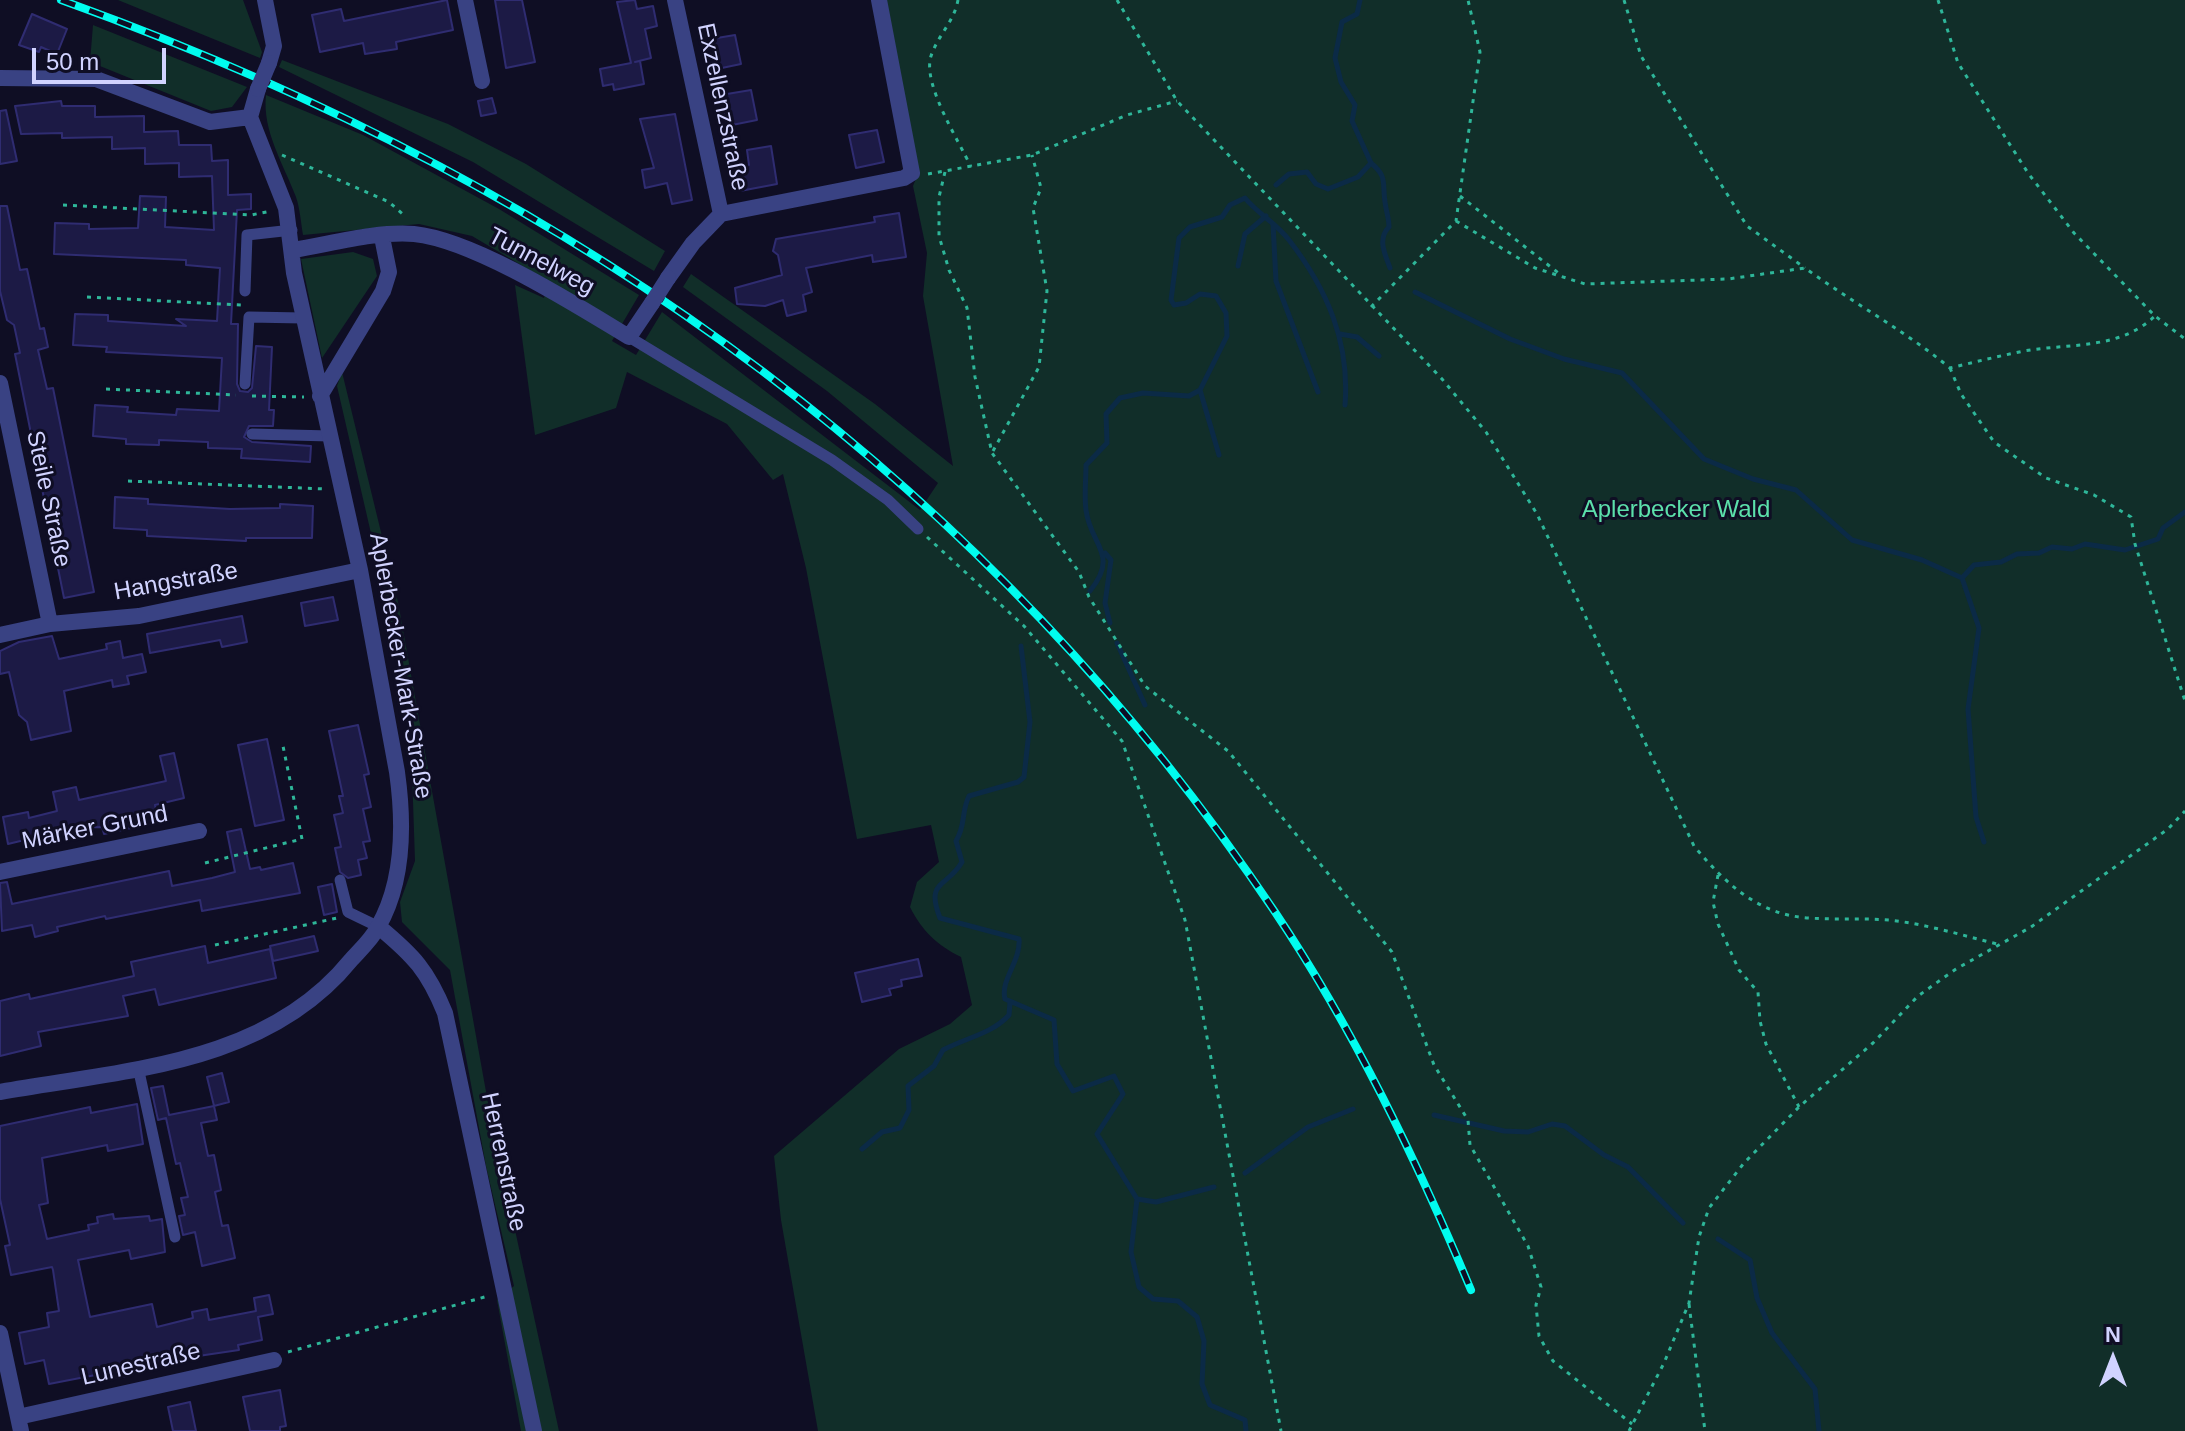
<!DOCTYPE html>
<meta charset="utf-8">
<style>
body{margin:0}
#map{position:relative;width:2185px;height:1431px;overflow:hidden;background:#0f0e24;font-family:Arial,sans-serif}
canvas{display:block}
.north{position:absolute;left:2073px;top:1319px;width:80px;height:80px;-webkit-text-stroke:6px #0f0e24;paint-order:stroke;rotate:0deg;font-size:22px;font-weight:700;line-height:32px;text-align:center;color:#d1d3ff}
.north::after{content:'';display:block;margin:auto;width:28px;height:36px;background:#d1d3ff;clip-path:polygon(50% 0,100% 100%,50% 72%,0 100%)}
.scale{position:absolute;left:32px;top:48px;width:134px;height:36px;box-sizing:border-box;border:4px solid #d1d3ff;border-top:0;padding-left:10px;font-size:24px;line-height:28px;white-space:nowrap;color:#d1d3ff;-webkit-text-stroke:6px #0f0e24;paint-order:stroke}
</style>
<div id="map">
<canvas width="2185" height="1431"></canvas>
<div class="north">N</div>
<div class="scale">50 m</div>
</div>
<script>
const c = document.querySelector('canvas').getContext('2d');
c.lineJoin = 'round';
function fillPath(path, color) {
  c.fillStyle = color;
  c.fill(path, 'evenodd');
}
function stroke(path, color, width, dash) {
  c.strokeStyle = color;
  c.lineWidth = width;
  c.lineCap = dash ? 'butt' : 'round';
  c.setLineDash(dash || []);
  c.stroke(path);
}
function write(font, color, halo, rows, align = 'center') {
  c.font = font + ' Arial,sans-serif';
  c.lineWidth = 6;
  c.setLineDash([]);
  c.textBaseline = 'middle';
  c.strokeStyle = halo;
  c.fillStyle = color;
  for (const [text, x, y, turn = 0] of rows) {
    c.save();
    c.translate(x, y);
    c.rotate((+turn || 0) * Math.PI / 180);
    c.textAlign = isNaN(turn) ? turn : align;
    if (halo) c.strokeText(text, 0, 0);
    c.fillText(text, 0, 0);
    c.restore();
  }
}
fillPath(new Path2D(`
 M118 0H243L262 52 260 58Z
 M883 0H2185V1431H818L781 1220 774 1156 899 1049 950 1024 972 1005 961 957C937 945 922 931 910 907L917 882 939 862 931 825 857 839 806 568 783 474 773 480 727 424 627 372 616 408 535 435 515 285 544 298 548 281 472 236 419 224 303 235C301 223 300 209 296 197 284 165 262 131 266 95L363 135 499 209 639 295 612 341 636 355 662 312 920 510 938 483 827 391 683 287 691 274 875 404 953 466 923 296 927 253 913 186 919 171Z
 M93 25 247 87 232 107 211 111 90 62Z
 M282 60 448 124 526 164 665 251 654 271 473 162 279 67Z
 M353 252 373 259 377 276 322 358 301 259Z
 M342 372 398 602 492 1125 559 1431H521L497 1300 514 1286 486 1166 450 970 402 922 400 902 415 861 411 742 388 607 337 386Z`), '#112e29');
stroke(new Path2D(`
 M1360 0 1357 14 1342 22 1335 58 1341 82 1355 105 1352 121 1371 163
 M1371 163C1388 177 1382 183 1385 202 1386 211 1389 218 1389 227 1377 239 1385 254 1390 268
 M1276 185 1289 174 1307 172 1316 184 1328 189 1358 177 1371 163
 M1273 224 1276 281 1318 392
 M1238 266 1245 234 1266 216
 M1415 292 1510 339 1564 359 1622 373 1704 459 1753 479 1796 490 1852 540 1922 560 1962 578 1979 628 1968 709 1976 817 1984 842
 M1340 334 1357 337 1379 356
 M1200 390 1219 455
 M1105 553 1111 560 1105 603 1110 623
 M1962 578 1974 565 2001 562 2017 554 2039 553 2052 547 2072 549 2085 544 2125 550 2158 539 2163 528 2185 512
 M1090 591C1120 554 1090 545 1086 510 1084 496 1086 480 1086 465L1107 443 1106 414 1120 398 1143 393 1189 396 1200 390 1227 336 1226 313 1216 296 1200 294 1186 303 1174 305 1171 300 1179 238 1190 227 1222 217 1230 205 1245 198C1257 213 1276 223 1289 240 1327 289 1350 342 1345 405
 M1117 643 1145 705
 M1021 646 1030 722 1024 777 1018 782 969 796C961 812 966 825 956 841L962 862C947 888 925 880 940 918L1019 939C1021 961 1000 980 1005 999L1054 1020 1057 1064 1073 1091 1114 1076 1123 1094 1097 1134 1137 1199 1131 1252 1139 1287 1153 1299 1178 1301 1197 1317 1204 1341 1202 1384 1210 1405 1245 1420 1246 1431
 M1434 1115 1504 1131 1528 1132 1552 1124 1565 1126 1604 1155 1628 1167 1683 1223
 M862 1149 882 1132 900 1128 909 1110 908 1086 934 1066 943 1050C965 1038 992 1034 1009 1015L1010 1002
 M1245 1173 1308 1127 1353 1109
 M1137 1199 1156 1202 1214 1187
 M1718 1239 1750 1260 1757 1298 1772 1333 1815 1389 1819 1431`), '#0b2a46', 5);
const building = new Path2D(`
 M447 0 453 30 396 42 397 49 365 54 363 43 320 52 312 15 341 9 344 21Z
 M495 0H522L535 62 506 68Z
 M635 0 637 9 653 6 657 26 645 29 651 58 635 62 640 61 644 84 614 90 613 84 603 86 600 69 631 63 617 2Z
 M32 14 67 29 57 54 41 47 39 52 19 45Z
 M735 35 741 64 717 69 711 39Z
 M751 90 757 120 727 126 721 95Z
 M492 98 496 113 481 116 478 101Z
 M61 101 62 106H95V117L144 116V132L178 131 179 145H211L212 161 228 160V195L251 194V209L237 210 231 324H238L237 384 240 391 248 392 252 388 256 346 272 347 269 410H274L273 426H249L244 437 252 442 311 446 310 462 241 458 242 449 208 448V442L159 440V445L126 444V439L93 436 95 405 128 407 127 412 176 415 177 409 219 411 222 358 106 352 107 347 73 345 75 314 108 315V321L186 326 176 319 217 321 220 268 186 265V260L54 254 55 223 89 224V229L138 228 140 196 166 197 165 227 214 230 212 176 179 177V163L145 164V148L112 149V137L62 138V133L21 134 15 106Z
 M6 110 17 161 0 164V111Z
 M675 114 692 200 672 204 667 183 645 188 642 170 654 168 640 119Z
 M877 130 884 162 856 168 849 135Z
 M771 146 777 184 740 191 736 167 749 165 747 150Z
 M0 206H7L20 270 27 269 40 329 44 328 48 347 38 350 47 389 53 388 94 592 64 598 15 354 20 353 14 325 7 320 0 291Z
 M899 213 906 257 873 262 872 255 806 268 812 292 803 295 806 311 787 316 783 300 765 306 737 304 735 288 782 275 778 255 773 251 776 239 875 222 874 217Z
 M115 497 148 499V504L230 509 280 508V504L313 506 312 538H246V541L147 536V530L114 528Z
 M333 597 338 620 305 626 301 603Z
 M242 616 247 642 222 647 220 640 150 653 147 634Z
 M52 636 59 659 107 649 106 644 120 641 123 658 142 654 146 672 127 676 129 684 113 687 112 680 64 691 71 731 31 740 27 722 19 715 9 672 0 674V651L19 642Z
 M358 725 369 774 364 775 371 807 363 809 370 841 363 842 367 858 358 860 361 875 348 878 340 872 335 848 341 847 334 815 343 813 339 796H343L329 731Z
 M267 739 284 820 255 826 238 745Z
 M174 753 184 798 155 805 158 822 104 834 102 827 74 828 8 844 3 817 28 812 29 818 57 811 53 792 76 787 79 800 166 781 160 756Z
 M241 829 250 869 260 867 261 870 293 863 300 893 202 911 200 900 106 919 105 916 57 927 58 931 35 937 32 925 2 931 0 883 7 882 12 904 169 871 172 886 212 878 235 872 227 832Z
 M332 884 337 912 324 915 318 887Z
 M314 936 318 951 273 961 270 946Z
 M205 946 208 963 270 949 276 978 159 1005 155 989 123 996 128 1016 38 1032 41 1046 0 1056V1001L29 994 30 999 134 976 131 962Z
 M918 959 922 976 901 980 902 986 889 989 891 995 862 1002 855 973Z
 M222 1073 229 1102 214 1106 207 1077Z
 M163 1086 169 1115 214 1106 217 1120 201 1123 208 1156 214 1155 221 1190 215 1192 222 1226 228 1225 235 1258 202 1266 195 1232 183 1235 179 1216 185 1215 181 1198 188 1197 180 1163 176 1164 166 1118 158 1120 151 1088Z
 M137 1104 143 1144 108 1151 107 1145 42 1158 48 1203 39 1205 47 1239 89 1230 88 1225 98 1223 97 1217 113 1214 114 1219 149 1216 150 1221 162 1219 165 1252 131 1259 129 1250 78 1260 90 1317 152 1304 157 1327 193 1318 192 1312 207 1309 209 1320 256 1311 254 1298 269 1295 273 1314 258 1317 262 1340 238 1345 239 1350 144 1364 126 1368 127 1376 112 1378 111 1372 49 1384 44 1360 25 1364 19 1333 49 1327 47 1313 59 1311 53 1270 52 1267 11 1275 5 1246 10 1245 0 1199V1126L90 1107 91 1113Z
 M280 1390 286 1426 280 1427V1431H250L243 1397Z
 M190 1402 196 1431H173L168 1407Z`);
fillPath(building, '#1c1a45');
stroke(building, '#2f2c71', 2);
stroke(new Path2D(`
 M958 0C954 22 938 35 931 56 922 84 959 141 971 167
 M1117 0 1177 101 1442 379 1486 432 1537 514 1694 846C1725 883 1758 915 1809 918 1836 920 1862 918 1889 920 1926 924 1961 935 1997 944
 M1624 0 1641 56 1747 226 1805 268
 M1938 0 1958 63 2028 173 2074 233 2155 316 2185 339
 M282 155 389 202 406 217
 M945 172 939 197V236L949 270 967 308 975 377 992 453 1079 572 1089 597 1145 686 1228 751 1392 952 1434 1065 1468 1120 1470 1145 1528 1246 1541 1287 1536 1305 1539 1336 1553 1361 1632 1424
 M928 174 1032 155 1127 115 1177 101
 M1460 196 1561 275
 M63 205 251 215 271 211
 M1456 221 1535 268 1585 284 1728 279 1805 268C1853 303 1904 330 1950 368 1975 362 1999 356 2024 351 2071 343 2119 350 2155 316
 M87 297 241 305
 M1371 307 1456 221 1480 52 1468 0
 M1950 368 1961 394 1994 442 2046 478 2094 495 2131 517 2135 544 2185 701
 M106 389 236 395
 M252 396 304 397
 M993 451 1039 367 1047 291 1033 208 1041 188 1032 155
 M128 481 327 489
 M927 537 1024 626 1122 741 1185 920 1281 1431
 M205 863 302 839 283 746
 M1718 875 1713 902 1718 924 1739 970 1758 992 1760 1021 1766 1044 1799 1107
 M215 945 337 918
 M1689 1304 1705 1431
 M288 1352 488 1296
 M1629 1431 1664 1363 1689 1303 1699 1237 1709 1208 1744 1163 1799 1107 1873 1043 1918 996 1956 969 2031 927 2168 829 2185 811`), '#2eb699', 3, [4, 6]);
stroke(new Path2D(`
 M245 291 247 235 292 230
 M629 337 832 460 888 500 918 529
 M245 384 249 317 303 318
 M252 434 330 436
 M340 880 348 912 379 927
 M138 1067 175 1237`), '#394283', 11);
stroke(new Path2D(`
 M265 0 274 46 269 63
 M465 0 482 81
 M675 0 721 214
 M0 78 96 79 210 122 250 117
 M721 214 904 178 912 173 879 0
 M293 250C331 244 376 231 414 234 474 240 576 305 629 337L652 303
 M668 278 693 243 721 214
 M0 383 50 624
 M320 396 383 291 389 272 382 237
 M0 635 50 624 139 616 360 570
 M0 872 199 831
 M379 927C414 956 428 971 445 1013L534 1431
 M0 1092C123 1070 266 1065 351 960 360 950 372 939 378 927 404 882 404 822 397 772L360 570 294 273 286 208 250 117 258 89
 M0 1333 21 1431
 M18 1417 274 1360`), '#394283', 16);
const rail = new Path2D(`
 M61 0C559 178 978 470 1275 912 1354 1030 1416 1159 1471 1290`);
stroke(rail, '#00fcef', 8);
stroke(rail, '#0f0e24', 5, [15]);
stroke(new Path2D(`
 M258 89 269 63
 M652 303 668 278`), '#394283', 16);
write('24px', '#d1d3ff', '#0f0e24', [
 ["Exzellenzstraße",722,107,78],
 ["Tunnelweg",541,262,28],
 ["Steile Straße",48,499,78],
 ["Hangstraße",176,582,-10],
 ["Aplerbecker-Mark-Straße",400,666,80],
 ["Märker Grund",95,828,-11],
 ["Herrenstraße",503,1162,78],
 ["Lunestraße",141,1365,-13]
]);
write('24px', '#5ce0ab', '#0f0e24', [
 ["Aplerbecker Wald",1676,510]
]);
</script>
